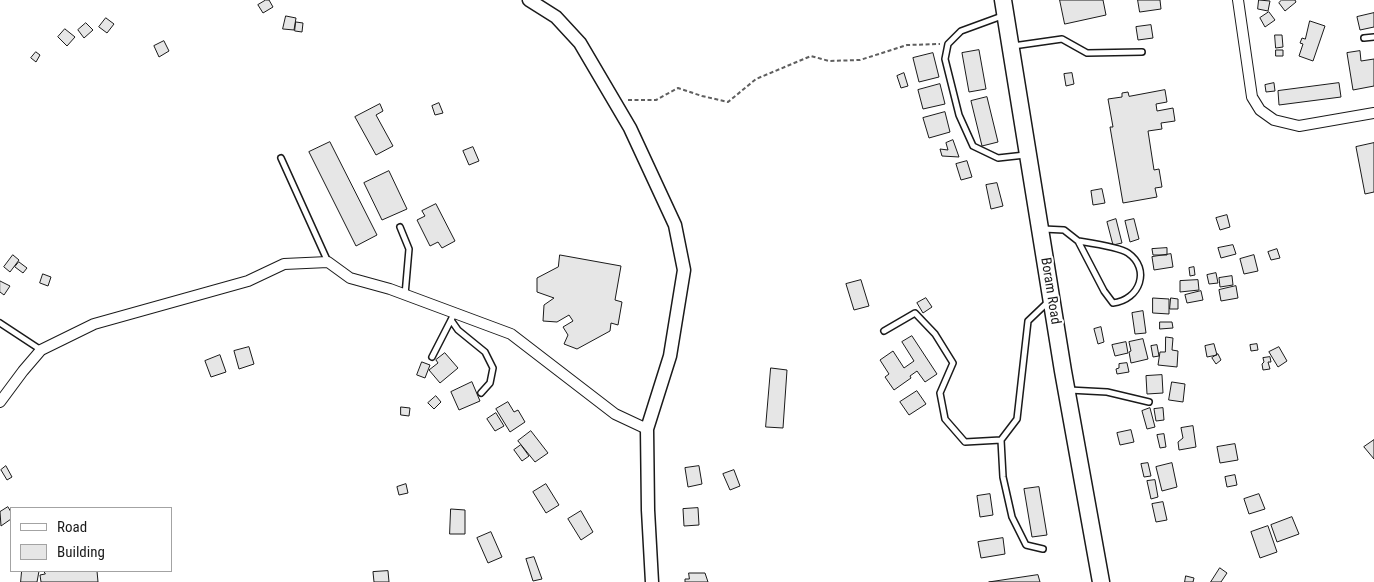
<!DOCTYPE html>
<style>
body{margin:0}
#map{position:relative;width:1374px;height:582px;overflow:hidden;background:#fff;font-family:"Roboto Condensed",sans-serif}
canvas{display:block}
.legend{position:absolute;left:10px;top:507px;width:162px;height:65px;box-sizing:border-box;background:#fff;border:1px solid #a3a3a3;margin:0;padding:6px 9px;list-style:none;font-size:15px;color:#1a1a1a}
.legend li{display:flex;align-items:center;gap:10px;height:25px}
.legend b{width:25px;border:1px solid #a3a3a3}
</style>
<div id="map">
<canvas width="1374" height="582"></canvas>
<ul class="legend">
<li><b style="height:6px;background:#fff"></b>Road</li>
<li><b style="height:14px;background:#e6e6e6"></b>Building</li>
</ul>
</div>
<script>
const c = document.querySelector('canvas').getContext('2d');
c.lineJoin = 'round';
function fillPath(path, color) {
  c.fillStyle = color;
  c.fill(path, 'evenodd');
}
function stroke(path, color, width, dash) {
  c.strokeStyle = color;
  c.lineWidth = width;
  c.lineCap = dash ? 'butt' : 'round';
  c.setLineDash(dash || []);
  c.stroke(path);
}
function write(font, color, halo, rows, align = 'center') {
  c.font = font + ' "Roboto Condensed",sans-serif';
  c.lineWidth = 4;
  c.setLineDash([]);
  c.textBaseline = 'middle';
  c.strokeStyle = halo;
  c.fillStyle = color;
  for (const [text, x, y, turn = 0] of rows) {
    c.save();
    c.translate(x, y);
    c.rotate((+turn || 0) * Math.PI / 180);
    c.textAlign = isNaN(turn) ? turn : align;
    if (halo) c.strokeText(text, 0, 0);
    c.fillText(text, 0, 0);
    c.restore();
  }
}
const building = new Path2D(`
 M266 0H269L273 7 263 13 258 5Z
 M1060 0H1103L1106 15 1065 24Z
 M1138 0H1160L1161 9 1140 12Z
 M1259 0 1270 1 1268 11 1258 9Z
 M1282 0H1295L1296 2 1285 11 1279 3Z
 M1269 12 1275 20 1265 27 1260 18Z
 M1374 13V27L1360 30 1357 17Z
 M286 16 296 18 294 30 283 29Z
 M106 18 114 24 107 33 99 27Z
 M1310 21 1325 26 1313 61 1299 56 1303 44 1300 43 1302 38 1305 39Z
 M296 22 303 23 302 32 295 31Z
 M86 23 93 30 84 38 78 30Z
 M1151 25 1153 38 1138 40 1136 27Z
 M65 29 75 37 67 46 58 37Z
 M1275 35H1282L1283 47 1276 48Z
 M164 41 169 51 159 57 154 46Z
 M979 50 986 89 969 92 962 53Z
 M1276 50H1283V56H1276Z
 M1360 51 1361 61 1374 59V86L1353 90 1347 53Z
 M36 52 40 55 36 62 31 58Z
 M933 53 939 77 919 82 913 58Z
 M904 73 908 86 901 88 897 76Z
 M1072 73 1074 84 1066 86 1064 74Z
 M1274 83 1275 91 1266 92 1265 85Z
 M1339 83 1341 97 1279 105 1278 91Z
 M940 84 945 104 923 109 918 90Z
 M1165 90 1167 102 1156 104 1157 111 1173 108 1175 121 1161 123 1162 129 1148 131 1154 170 1159 169 1162 187 1155 188 1157 197 1123 203 1110 127H1113L1108 99 1122 97V93L1128 92 1129 96Z
 M987 97 998 142 982 146 971 101Z
 M439 103 443 113 435 115 432 106Z
 M380 104 383 111 376 115 393 146 376 155 355 117Z
 M945 112 950 132 929 138 923 118Z
 M953 140 959 157 942 156 940 149 948 150 946 143Z
 M330 142 377 235 356 246 309 152Z
 M1374 143V192L1365 194 1356 147Z
 M473 147 479 161 469 165 463 151Z
 M967 161 972 177 961 180 956 164Z
 M389 171 407 209 382 220 364 183Z
 M997 183 1003 206 991 209 986 185Z
 M1102 189 1105 203 1093 205 1091 191Z
 M436 204 455 241 442 248 438 242 430 246 417 220 425 216 422 211Z
 M1227 215 1230 227 1220 230 1216 218Z
 M1116 219 1122 243 1113 245 1107 222Z
 M1134 219 1139 239 1130 242 1125 221Z
 M1233 245 1236 254 1221 258 1218 248Z
 M1167 248V255H1153L1152 249Z
 M1277 249 1280 258 1271 260 1268 252Z
 M1171 254 1173 267 1154 270 1152 257Z
 M13 255 19 260 10 272 4 267Z
 M560 255 621 266 615 300 622 302 618 325 611 323 610 331 577 349 564 344 568 335 563 327 573 321 569 315 557 322 543 321 544 305 554 298 537 292V278L558 267Z
 M1254 255 1258 271 1244 274 1240 259Z
 M19 262 27 268 23 273 15 267Z
 M1194 267 1195 275 1190 276 1189 268Z
 M1216 273 1218 283 1209 284 1207 275Z
 M43 274 51 277 48 286 40 283Z
 M1232 276 1233 285 1220 287 1219 278Z
 M861 280 869 306 854 310 846 284Z
 M1198 280 1199 290 1180 292V281Z
 M0 281 10 286 4 295 0 292Z
 M1236 286 1238 298 1221 301 1219 290Z
 M1201 291 1203 300 1187 303 1185 295Z
 M926 298 932 307 923 313 917 303Z
 M1153 298 1169 299V314L1153 313Z
 M1171 298 1178 299V309H1170Z
 M1143 311 1146 333 1135 334 1132 313Z
 M1160 322H1172L1173 328 1160 329Z
 M1101 327 1104 342 1098 344 1094 329Z
 M912 336 937 374 925 382 917 371 910 376 911 378 894 390 885 377 889 374 880 360 893 351 904 368 914 361 902 342Z
 M1166 337 1173 338 1172 350 1178 351 1177 367 1158 365 1160 352H1165Z
 M1143 339 1148 359 1131 363 1129 352 1131 351 1129 342Z
 M1126 342 1128 353 1115 356 1112 345Z
 M1214 344 1217 355 1207 357 1205 346Z
 M1257 344 1258 350 1251 351 1250 345Z
 M1157 345 1159 356 1153 357 1151 346Z
 M249 347 254 364 239 369 234 351Z
 M1279 347 1287 361 1278 367 1269 352Z
 M445 353 458 368 440 383 429 370 438 363 436 360Z
 M1218 354 1221 360 1216 364 1212 358Z
 M220 355 226 372 211 377 205 361Z
 M1270 357 1271 362H1268L1270 369 1263 370 1262 364 1264 362 1263 358Z
 M422 362 430 365 425 378 417 375Z
 M1127 363 1129 372 1117 374 1116 369 1119 368V364Z
 M771 368 787 370 783 428 766 427Z
 M1162 375 1163 393 1147 394 1146 376Z
 M472 382 480 401 459 410 451 392Z
 M1172 382 1185 384 1183 402 1169 400Z
 M917 391 926 404 909 415 900 402Z
 M436 396 441 402 434 409 428 403Z
 M508 402 514 412 518 410 525 422 510 432 496 409Z
 M401 407 410 408 409 416 401 415Z
 M1150 408 1155 427 1147 429 1142 411Z
 M1163 408 1164 420 1156 421 1154 409Z
 M496 413 504 426 495 431 487 419Z
 M1193 426 1196 447 1179 450 1178 442 1183 438 1181 428Z
 M1131 430 1134 442 1120 445 1117 433Z
 M531 431 548 453 535 462 518 441Z
 M1164 434 1166 447 1160 448 1157 435Z
 M1374 440V459L1364 447Z
 M1235 444 1238 460 1220 463 1217 447Z
 M521 445 529 456 522 461 514 450Z
 M1148 463 1151 476 1144 477 1141 464Z
 M1172 463 1177 487 1162 491 1156 467Z
 M6 466 12 477 7 480 1 470Z
 M699 466 702 484 688 487 685 468Z
 M734 470 740 486 730 490 723 474Z
 M1235 475 1237 485 1227 487 1225 477Z
 M1155 480 1158 497 1151 499 1147 481Z
 M406 484 408 493 399 495 397 487Z
 M546 484 559 505 546 513 533 492Z
 M1039 487 1047 535 1032 537 1024 489Z
 M990 494 993 515 980 517 977 496Z
 M1259 494 1265 509 1249 514 1244 499Z
 M1163 502 1167 520 1156 522 1152 504Z
 M8 507 11 512V519L1 526 0 512Z
 M698 508 699 525 684 526 683 509Z
 M451 509 465 510V534H450Z
 M581 511 593 532 581 540 568 519Z
 M1292 517 1299 534 1277 542 1271 525Z
 M1268 526 1277 552 1260 558 1251 532Z
 M491 532 502 557 488 563 477 538Z
 M1003 538 1005 554 981 558 978 542Z
 M534 557 542 579 533 581 526 559Z
 M1220 568 1227 573 1221 582H1211Z
 M22 571H39L37 582H21Z
 M44 571H97L98 582H41L40 575 45 574Z
 M388 571 389 582H374L373 572Z
 M689 573H705L708 582H685V579H689Z
 M1038 575 1040 582H989Z
 M1186 576 1194 578 1193 582H1185Z`);
fillPath(building, '#e6e6e6');
stroke(building, '#1a1a1a', 1);
const service = new Path2D(`
 M1002 16 961 31 948 44 945 59 959 115 973 146 998 158 1025 155
 M1364 38 1374 37
 M1013 46 1062 39 1087 53 1142 52
 M281 158 328 262
 M400 227 409 249 405 295
 M1043 229 1064 230 1078 241 1104 291 1113 303C1140 300 1151 269 1128 253 1119 247 1090 243 1078 241
 M451 320 458 330 485 352 493 368 490 383 481 393
 M0 323 41 350
 M884 331 915 313 935 334 953 363 940 393 945 419 965 442 1001 440 1017 419 1028 321 1049 301
 M432 357 452 318
 M1069 390 1107 392 1149 402
 M1001 440 1003 477 1012 517 1026 545 1043 549`);
const minor = new Path2D(`
 M1238 0 1252 97 1260 110 1274 120 1299 126 1374 113
 M0 402 23 371 41 350 94 324 248 281 284 264 328 262 350 278 390 289 511 334 615 414 647 429`);
const tertiary = new Path2D(`
 M529 0 556 17 580 43 630 128 675 225 684 270 670 356 647 429 648 510 652 582`);
const primary = new Path2D(`
 M1003 0 1063 371 1101 582`);
stroke(service, '#1a1a1a', 8);
stroke(minor, '#1a1a1a', 12);
stroke(tertiary, '#1a1a1a', 15);
stroke(primary, '#1a1a1a', 19);
stroke(new Path2D(`
 M628 100H656L678 88 702 96 728 102 756 79 811 56 829 61 860 60 907 45 940 44`), '#5f5f5f', 2, [4, 2.5]);
stroke(service, '#fff', 5);
stroke(minor, '#fff', 10);
stroke(tertiary, '#fff', 12);
stroke(primary, '#fff', 16);
write('14px', '#1a1a1a', '#fff', [
 ["Boram Road",1050,291,81]
]);
</script>
